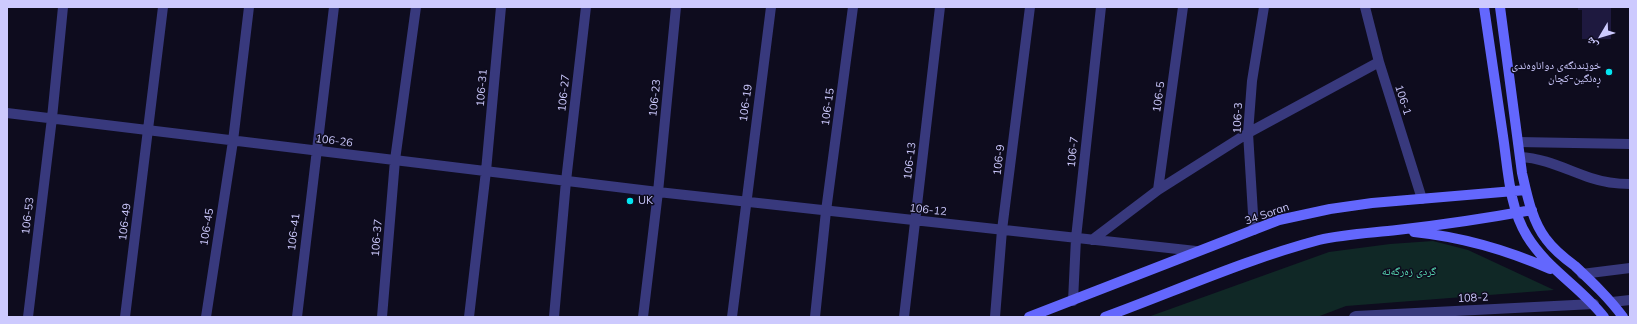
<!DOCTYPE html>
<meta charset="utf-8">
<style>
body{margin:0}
#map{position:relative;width:1637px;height:324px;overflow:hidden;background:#0e0c1e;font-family:Mulish,"Noto Naskh Arabic",sans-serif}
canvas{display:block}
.frame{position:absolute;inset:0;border:8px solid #cdcafe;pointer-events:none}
.north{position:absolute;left:1581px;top:16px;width:40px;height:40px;-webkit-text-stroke:3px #0e0c1e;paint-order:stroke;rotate:232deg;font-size:11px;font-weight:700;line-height:16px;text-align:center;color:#cdcafe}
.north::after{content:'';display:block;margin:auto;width:14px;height:18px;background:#cdcafe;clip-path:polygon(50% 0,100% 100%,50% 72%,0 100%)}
</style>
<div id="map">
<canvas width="1637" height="324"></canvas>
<div class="frame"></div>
<div class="north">ش</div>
</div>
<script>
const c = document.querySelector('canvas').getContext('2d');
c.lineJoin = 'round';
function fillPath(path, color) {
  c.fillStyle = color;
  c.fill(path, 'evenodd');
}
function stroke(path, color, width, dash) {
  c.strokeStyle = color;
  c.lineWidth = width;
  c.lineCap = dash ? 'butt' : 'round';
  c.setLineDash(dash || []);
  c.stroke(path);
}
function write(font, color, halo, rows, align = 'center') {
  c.font = font + ' Mulish,"Noto Naskh Arabic",sans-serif';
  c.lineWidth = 3;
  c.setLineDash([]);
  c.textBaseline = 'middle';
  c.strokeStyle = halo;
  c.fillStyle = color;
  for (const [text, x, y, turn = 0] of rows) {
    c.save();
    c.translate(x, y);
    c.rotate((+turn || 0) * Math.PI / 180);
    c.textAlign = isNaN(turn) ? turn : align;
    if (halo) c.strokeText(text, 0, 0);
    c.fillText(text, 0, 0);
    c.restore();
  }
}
fillPath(new Path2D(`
 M1433 241 1468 250 1554 290 1346 306 1317 317H1148L1329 252 1390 244Z`), '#102826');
fillPath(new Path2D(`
 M1578 7H1611V39H1582V10H1578Z`), '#1e193f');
stroke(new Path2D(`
 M1365 7 1379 62 1422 199
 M7 113 658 192 1196 251
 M1518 142 1630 144
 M1520 157C1545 158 1567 170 1591 178 1603 182 1616 184 1630 184
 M1158 190 1183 7
 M1254 230 1248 133 1252 81 1264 7
 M1092 240 1158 190 1248 133 1379 62
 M1073 301 1076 238 1101 7
 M1612 302 1630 300
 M28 317 52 118 63 7
 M125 317 163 7
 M206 317 233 141 249 7
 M297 317 334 7
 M382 317 395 160 416 7
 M469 317 486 171 501 7
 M554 317 566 181 586 7
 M643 317 658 192 676 7
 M732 317 771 7
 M815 317 826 211 853 7
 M904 317 940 7
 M995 317 1002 230 1030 7
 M1354 317 1356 316 1594 304`), '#38397d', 10);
stroke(new Path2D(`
 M1582 274 1630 268`), '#38397d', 10);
stroke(new Path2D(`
 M1484 7C1490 50 1497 93 1503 136 1508 169 1509 207 1527 236 1547 269 1581 287 1604 317
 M1500 7 1522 173C1527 195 1532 221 1546 239 1554 250 1564 258 1575 266 1592 282 1609 298 1623 317
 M1414 232C1462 237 1507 250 1550 269
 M1029 317 1279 220 1330 209 1372 203 1526 190
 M1105 317C1176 291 1247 259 1319 240 1345 234 1371 233 1397 230 1442 225 1488 218 1532 210`), '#6367fd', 10);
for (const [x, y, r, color] of [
 [1609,72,4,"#04e5f1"],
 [630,201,4,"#04e5f1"]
]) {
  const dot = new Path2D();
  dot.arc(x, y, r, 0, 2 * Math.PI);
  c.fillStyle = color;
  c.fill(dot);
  stroke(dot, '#0e0c1e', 1.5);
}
write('11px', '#cdcafe', '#0e0c1e', [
 ["خوێندنگەی دواناوەندی",1601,66],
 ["ڕەنگین-کچان",1601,79],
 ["UK",638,201,"left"]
], 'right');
write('11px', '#cdcafe', '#0e0c1e', [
 ["106-31",482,88,-85],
 ["106-27",564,93,-84],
 ["106-5",1159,97,-82],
 ["106-23",655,98,-84],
 ["106-1",1403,100,72],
 ["106-19",746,103,-82],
 ["106-15",828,107,-82],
 ["106-3",1238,118,-87],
 ["106-26",334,141,7],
 ["106-7",1073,152,-84],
 ["106-9",999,160,-83],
 ["106-13",910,161,-83],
 ["106-12",928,210,6],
 ["34 Soran",1267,214,-19],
 ["106-53",28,216,-83],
 ["106-49",125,222,-83],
 ["106-45",207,227,-81],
 ["106-41",294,232,-83],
 ["106-37",377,238,-85],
 ["108-2",1473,298,-3]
]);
write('11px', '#58dcb4', '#0e0c1e', [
 ["گردی زەرگەتە",1409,272]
]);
</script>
